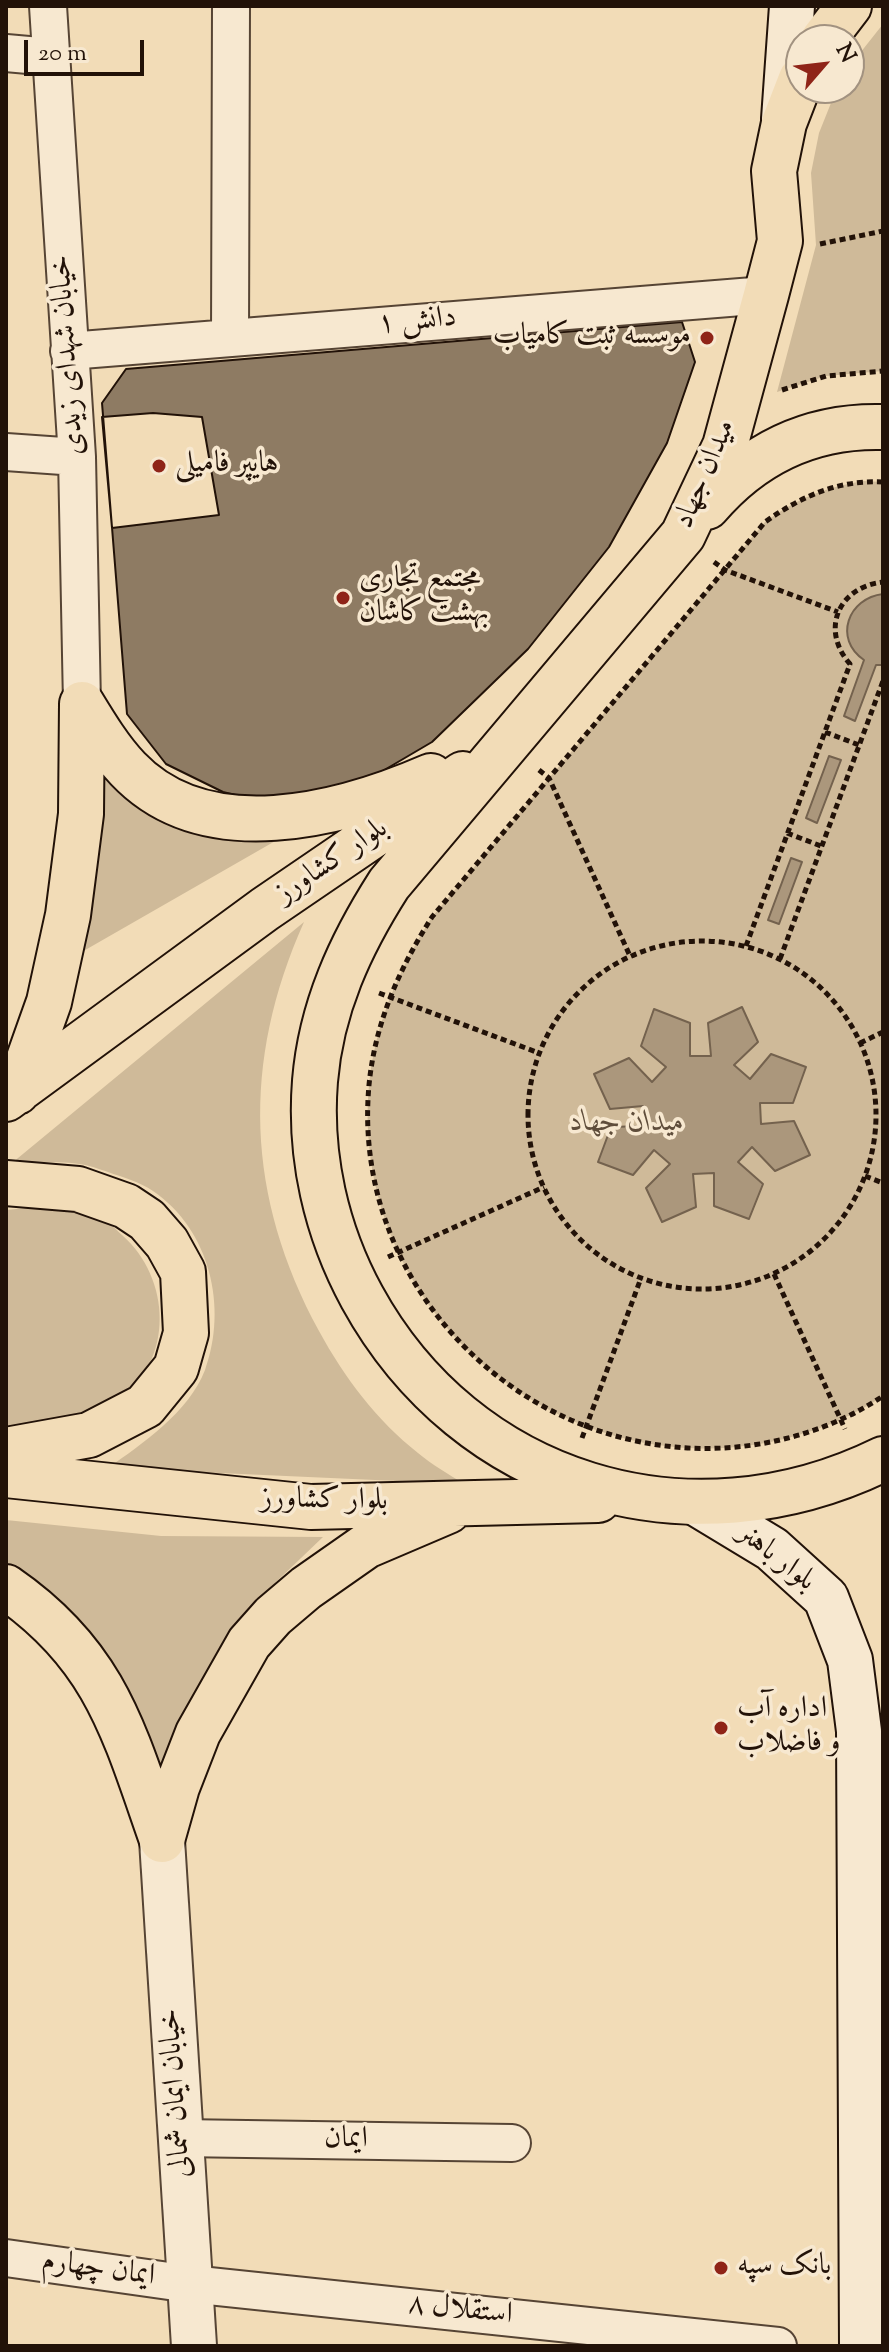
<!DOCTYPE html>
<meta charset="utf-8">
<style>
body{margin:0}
#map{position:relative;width:889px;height:2352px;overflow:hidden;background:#f2dcb7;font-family:"Sorts Mill Goudy",serif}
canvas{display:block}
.frame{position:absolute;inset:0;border:8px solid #221208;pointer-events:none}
.north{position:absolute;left:785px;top:24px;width:80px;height:80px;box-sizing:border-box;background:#f7e8d0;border:2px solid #a29280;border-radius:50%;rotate:62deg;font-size:22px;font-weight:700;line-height:32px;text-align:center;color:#221208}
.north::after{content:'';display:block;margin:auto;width:28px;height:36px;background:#8f2418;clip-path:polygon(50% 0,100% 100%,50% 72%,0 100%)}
.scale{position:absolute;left:24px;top:40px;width:120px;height:36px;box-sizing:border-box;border:4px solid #221208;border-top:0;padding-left:10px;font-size:24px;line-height:28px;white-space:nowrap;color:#221208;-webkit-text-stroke:6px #f7e8d0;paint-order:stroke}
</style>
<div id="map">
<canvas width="889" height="2352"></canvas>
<div class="frame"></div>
<div class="north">N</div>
<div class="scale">20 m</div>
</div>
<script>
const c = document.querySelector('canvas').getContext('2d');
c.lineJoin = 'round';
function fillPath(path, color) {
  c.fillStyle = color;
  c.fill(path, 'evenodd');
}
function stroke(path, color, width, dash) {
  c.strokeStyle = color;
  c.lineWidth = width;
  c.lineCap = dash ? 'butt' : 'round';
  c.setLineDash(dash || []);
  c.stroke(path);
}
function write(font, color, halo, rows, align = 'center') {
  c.font = font + ' "Sorts Mill Goudy",Amiri,serif';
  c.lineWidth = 7;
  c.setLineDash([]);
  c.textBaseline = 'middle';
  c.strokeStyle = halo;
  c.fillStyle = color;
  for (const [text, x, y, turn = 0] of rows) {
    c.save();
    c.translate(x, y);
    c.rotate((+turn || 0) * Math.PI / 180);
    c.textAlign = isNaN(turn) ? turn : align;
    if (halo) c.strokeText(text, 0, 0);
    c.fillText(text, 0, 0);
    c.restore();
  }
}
fillPath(new Path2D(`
 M883 24V371L826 376 777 392 816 245 811 173 819 133 837 88H849V67Z
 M863 481 883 482V1396C824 1436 746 1454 675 1447 494 1430 352 1269 369 1085 375 1023 399 969 432 917L765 522C800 497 821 489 863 481Z
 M99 764 284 836 80 953Z
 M304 922C241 1063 246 1196 319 1331 344 1377 377 1421 418 1453 432 1465 449 1474 464 1484L108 1468C142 1444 189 1412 205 1370 228 1307 210 1230 153 1191 140 1182 122 1177 108 1172 99 1169 89 1165 79 1164 57 1161 34 1163 12 1163Z
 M37 1207C58 1209 84 1209 103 1219 110 1222 116 1230 122 1235 171 1278 175 1361 118 1400 83 1424 47 1427 6 1427V1210Z
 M6 1520 161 1536 323 1537 255 1602 224 1643 160 1775C124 1685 98 1612 6 1565Z`), '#cfba99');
const water = new Path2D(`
 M883 594V665H876L855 721 844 716 864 660C833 639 848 598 883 594Z
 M829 756 841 760 817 823 806 818Z
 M791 858 802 862 779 924 768 920Z
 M742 1007 758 1042 734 1065 750 1079 771 1054 806 1067 793 1103H760L761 1124 794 1121 810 1155 775 1171 752 1147 738 1162 763 1184 749 1219 714 1206V1173L693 1174 696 1207 662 1222 646 1188 670 1164 654 1150 633 1175 598 1162 611 1127 644 1126 643 1106 610 1109 594 1074 629 1058 652 1082 666 1067 641 1046 654 1009 690 1023V1056H711L708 1023Z`);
fillPath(water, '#ab977c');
stroke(water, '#74624e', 2);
const building = new Path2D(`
 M682 322 695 362 667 443 609 547 528 649 432 742 352 789 275 805 223 792 166 764 127 714 102 403 126 369Z
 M153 413 202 417 219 515 112 528 102 417Z`);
fillPath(building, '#8e7b63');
stroke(building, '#221208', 2);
const minor = new Path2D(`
 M48 6 77 457 82 704
 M6 53 51 57
 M230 338 231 6
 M69 351 766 295
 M6 452 77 457
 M180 2138 512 2143
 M6 2258 190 2284 778 2346`);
const tertiary = new Path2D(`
 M162 1840 194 2346`);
const secondary = new Path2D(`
 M784 119 792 6
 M696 1503 772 1549 826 1598 850 1660 859 1731 862 2346`);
const primary = new Path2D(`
 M823 40 849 6
 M801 79 784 123 774 171 780 241 766 295 725 446 683 535 389 884C350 945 321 1008 315 1081 309 1156 326 1231 362 1297 466 1487 689 1554 883 1459
 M707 507C753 453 811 425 883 427
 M82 704C96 727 110 750 128 769 206 851 341 815 431 776
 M17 1092 49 1002 68 915 81 814 82 704
 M6 1099 265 909 463 774
 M6 1183 78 1189 126 1206 147 1220 167 1243 183 1272 186 1333 176 1368 145 1406 89 1435 6 1450
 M6 1475 311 1507 598 1500
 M6 1587C106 1656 124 1732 162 1840
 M162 1840 177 1787 198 1733 249 1643 273 1616 306 1588 366 1546 448 1511`);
stroke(minor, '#564434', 40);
stroke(tertiary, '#564434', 48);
stroke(secondary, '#221208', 48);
stroke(primary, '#221208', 48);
stroke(new Path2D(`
 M820 244 883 231
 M782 390 826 376 883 371
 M883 482C837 480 802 496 765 522L432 917C399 969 375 1023 369 1085 352 1269 494 1430 675 1447 746 1454 824 1436 883 1396
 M714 562 725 570 838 612
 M825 732 859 745
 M539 770 549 778 630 956
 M787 833 821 846
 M528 1115a174 174 0 1 1 348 0a174 174 0 1 1-348 0Z
 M746 946 850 664C820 630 838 587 883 582
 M780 959 883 681
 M379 993 539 1053
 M860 1043 883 1032
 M865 1176 883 1183
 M388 1257 544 1187
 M774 1274 845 1429
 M582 1438 641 1278`), '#221208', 5, [6, 4]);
stroke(minor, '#f7e8d0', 36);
stroke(tertiary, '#f7e8d0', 44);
stroke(secondary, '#f7e8d0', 44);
stroke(primary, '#f2dcb7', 44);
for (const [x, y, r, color] of [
 [707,338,8,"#8f2418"],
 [159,466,8,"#8f2418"],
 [343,598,8,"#8f2418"],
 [721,1728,8,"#8f2418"],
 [721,2268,8,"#8f2418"]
]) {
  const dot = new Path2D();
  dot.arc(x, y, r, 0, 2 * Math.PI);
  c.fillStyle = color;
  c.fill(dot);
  stroke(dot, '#f7e8d0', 3);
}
write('30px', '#221208', '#f7e8d0', [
 ["دانش ۱",417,323,-5],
 ["خیابان شهدای زیدی",70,355,-94],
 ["میدان جهاد",707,475,-67],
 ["بلوار کشاورز",333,863,-34],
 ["بلوار کشاورز",324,1502,1],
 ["بلوار باهنر",775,1559,38],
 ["خیابان ایمان شمالی",178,2093,-94],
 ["ایمان",346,2141,1],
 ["ایمان چهارم",98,2271,8],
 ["استقلال ۸",460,2312,6]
]);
write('30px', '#221208', '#f7e8d0', [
 ["موسسه ثبت کامیاب",691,338,"right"],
 ["هایپر فامیلی",175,466],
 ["مجتمع تجاری",359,581],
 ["بهشت کاشان",359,615],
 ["اداره آب",737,1711],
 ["و فاضلاب",737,1745],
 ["بانک سپه",737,2268]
], 'left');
write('italic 30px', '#5f4d3b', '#f7e8d0', [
 ["میدان جهاد",627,1125]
]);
</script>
